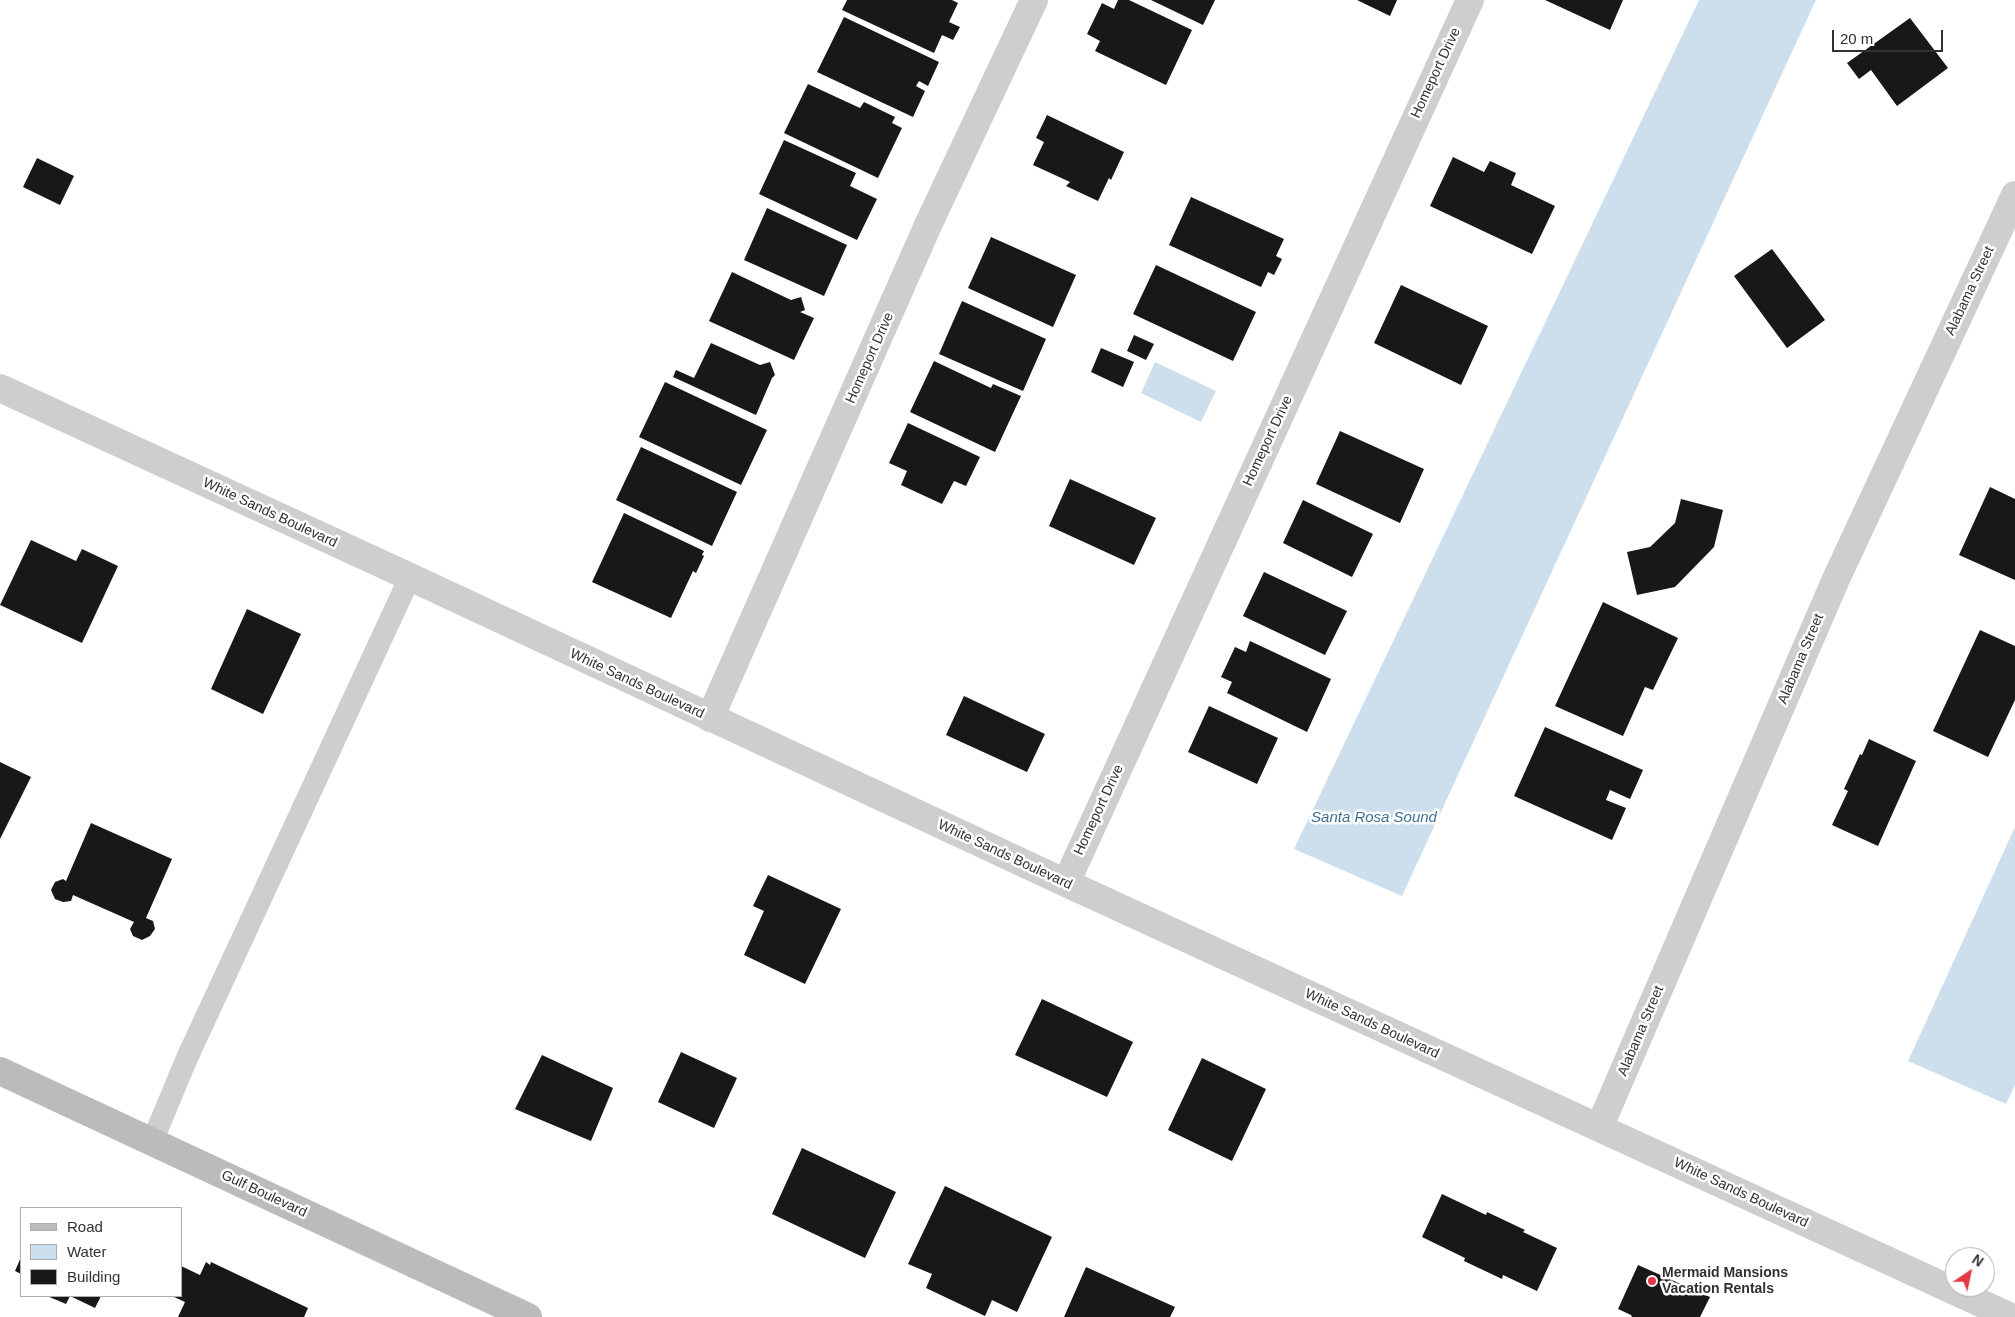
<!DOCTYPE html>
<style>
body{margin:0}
#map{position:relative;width:2015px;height:1317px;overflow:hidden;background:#fff;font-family:Arial,sans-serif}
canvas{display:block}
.legend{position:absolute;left:20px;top:1207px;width:162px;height:90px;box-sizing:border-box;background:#fff;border:1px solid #adadad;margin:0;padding:6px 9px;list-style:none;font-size:15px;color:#313131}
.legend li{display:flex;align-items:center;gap:10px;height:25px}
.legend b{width:25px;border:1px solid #adadad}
.north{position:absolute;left:1945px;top:1247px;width:50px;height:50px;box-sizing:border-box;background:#fff;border:1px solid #adadad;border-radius:50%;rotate:34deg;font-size:14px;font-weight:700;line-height:20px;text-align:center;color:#313131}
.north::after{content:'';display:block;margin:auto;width:18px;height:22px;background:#e03a44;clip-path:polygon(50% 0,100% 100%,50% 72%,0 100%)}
.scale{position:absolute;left:1832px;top:30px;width:111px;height:22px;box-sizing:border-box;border:2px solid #313131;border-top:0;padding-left:6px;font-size:15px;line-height:18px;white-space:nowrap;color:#313131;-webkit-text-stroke:4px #fff;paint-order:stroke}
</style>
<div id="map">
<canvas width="2015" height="1317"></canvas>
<ul class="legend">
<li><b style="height:6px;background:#bbb"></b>Road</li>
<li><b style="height:14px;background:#cddfec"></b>Water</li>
<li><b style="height:14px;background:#181818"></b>Building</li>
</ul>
<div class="north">N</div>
<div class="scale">20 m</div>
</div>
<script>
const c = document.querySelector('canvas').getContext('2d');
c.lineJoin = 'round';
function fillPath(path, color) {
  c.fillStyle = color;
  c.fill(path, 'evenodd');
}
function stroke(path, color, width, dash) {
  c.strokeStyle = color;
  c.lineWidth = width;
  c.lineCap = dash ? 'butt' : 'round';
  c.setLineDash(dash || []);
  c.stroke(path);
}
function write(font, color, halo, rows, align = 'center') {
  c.font = font + ' Arial,sans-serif';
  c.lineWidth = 5;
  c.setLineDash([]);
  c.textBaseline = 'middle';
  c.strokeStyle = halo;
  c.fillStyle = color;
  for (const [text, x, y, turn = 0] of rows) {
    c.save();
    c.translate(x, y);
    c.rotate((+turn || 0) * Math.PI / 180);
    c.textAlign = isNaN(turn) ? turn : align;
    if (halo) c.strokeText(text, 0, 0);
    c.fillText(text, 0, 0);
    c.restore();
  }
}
fillPath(new Path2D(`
 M1699 0H1816L1402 896 1294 849Z
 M1155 362 1216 391 1201 422 1141 393Z
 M2015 827V1085L2006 1104 1908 1061Z`), '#cddfec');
fillPath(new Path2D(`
 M847 0H952L958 3 949 22 960 27 953 40 942 35 934 53 842 10Z
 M1118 0H1129L1192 30 1166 85 1095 51 1100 41 1087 34 1102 3 1114 9Z
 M1151 0H1215L1203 25Z
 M1357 0H1397L1390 16Z
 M1545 0H1623L1610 30Z
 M844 17 939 62 928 86 919 81 916 86 925 91 913 117 817 72Z
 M1910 18 1948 68 1897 106 1871 70 1859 79 1847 63Z
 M808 84 860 108 864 102 895 117 892 123 902 128 878 178 784 133Z
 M1047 115 1124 152 1111 180 1109 178 1098 201 1066 186 1070 182 1033 165 1044 142 1036 138Z
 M784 140 856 173 850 186 877 199 857 240 759 194Z
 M1453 157 1484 172 1490 161 1516 173 1511 185 1555 206 1532 254 1430 206Z
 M37 158 74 176 60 205 23 187Z
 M1191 197 1284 239 1276 256 1282 259 1274 275 1268 272 1261 287 1169 245Z
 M767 208 847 245 824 296 744 260Z
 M991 237 1076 275 1053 327 968 288Z
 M1772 249 1825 320 1787 348 1734 276Z
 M1156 265 1256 312 1233 361 1133 314Z
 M732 272 791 300 801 297 805 310 800 312 814 318 794 360 709 321Z
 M1401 285 1488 326 1461 385 1374 343Z
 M962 301 1046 339 1023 391 939 354Z
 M1134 335 1154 344 1146 360 1127 351Z
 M711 343 760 365 770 362 775 375 772 378 756 415 673 377 676 370 694 378Z
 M1101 348 1134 362 1123 387 1091 372Z
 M934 361 991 388 993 384 1021 396 995 452 910 412Z
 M665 382 767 430 741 485 639 437Z
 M908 423 980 457 966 486 954 481 942 504 901 485 907 471 889 463Z
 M1340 431 1424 469 1400 523 1316 484Z
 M641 447 737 492 712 546 616 500Z
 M1070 479 1156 518 1134 565 1049 526Z
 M1990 487 2015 499V580L1959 555Z
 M1681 499 1723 510 1714 547 1675 587 1637 595 1627 552 1650 547 1675 523Z
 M1303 500 1373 534 1352 577 1283 543Z
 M624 513 704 551 702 555 704 556 696 573 693 571 671 618 592 582Z
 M31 540 76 561 82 549 118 566 82 643 0 605Z
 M1264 572 1347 611 1325 655 1243 616Z
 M1603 602 1678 638 1653 690 1645 687 1623 736 1555 706Z
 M247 609 301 634 263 714 211 689Z
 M1980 630 2015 646V700L1988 757 1933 731Z
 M1250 641 1331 679 1307 732 1227 693 1232 682 1221 677 1235 647 1246 652Z
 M964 696 1045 734 1027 772 946 735Z
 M1209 706 1278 738 1257 784 1188 752Z
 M1545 727 1643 770 1630 799 1610 790 1606 800 1626 808 1612 840 1514 796Z
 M1869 739 1916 761 1878 846 1832 825 1848 791 1844 789 1860 754 1862 755Z
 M0 762 31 777 0 839Z
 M91 823 172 859 146 918 153 921 155 929 150 936 142 940 133 936 130 929 134 922 73 895 71 901 63 902 55 899 51 890 55 882 63 879 66 881Z
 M768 875 841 909 805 984 744 955 764 911 753 906Z
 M1042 999 1133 1042 1107 1097 1015 1055Z
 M681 1052 737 1078 714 1128 658 1102Z
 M542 1055 613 1088 591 1141 515 1109Z
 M1202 1058 1266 1089 1232 1161 1168 1130Z
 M802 1148 896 1192 865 1258 772 1214Z
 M945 1186 1052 1237 1017 1312 992 1300 985 1316 926 1288 932 1274 908 1264Z
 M1442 1194 1486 1215 1487 1212 1525 1230 1523 1232 1557 1248 1537 1291 1503 1275 1502 1279 1464 1261 1465 1258 1422 1237Z
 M21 1257V1274L15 1271Z
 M206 1262 210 1265 211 1262 308 1308 304 1317H178L185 1302 172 1296H181V1266L200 1275Z
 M1638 1265 1710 1297 1700 1317H1632L1631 1315 1618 1309Z
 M1086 1267 1175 1307 1170 1317H1064Z
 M47 1296H101L95 1308 70 1296 66 1304Z`), '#181818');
stroke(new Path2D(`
 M152 1142 187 1058 410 577`), '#cecece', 22);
stroke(new Path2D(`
 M0 388 410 577 1066 883 2011 1317
 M710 718 929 223 1034 0
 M1066 883 1470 0
 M1599 1128 1836 579 2015 195`), '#cecece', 28);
stroke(new Path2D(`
 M0 1071 528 1317`), '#bbb', 28);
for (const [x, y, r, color] of [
 [1652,1281,5,"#e03a44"]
]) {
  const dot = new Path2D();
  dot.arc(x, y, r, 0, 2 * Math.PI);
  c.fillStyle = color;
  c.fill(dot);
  stroke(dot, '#fff', 2);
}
write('14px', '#313131', '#fff', [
 ["Homeport Drive",1436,73,-65],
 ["Alabama Street",1970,291,-65],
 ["Homeport Drive",870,358,-66],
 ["Homeport Drive",1268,441,-65],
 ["White Sands Boulevard",270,513,25],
 ["Alabama Street",1801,659,-67],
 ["White Sands Boulevard",637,684,25],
 ["Homeport Drive",1099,810,-65],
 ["White Sands Boulevard",1005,855,25],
 ["White Sands Boulevard",1372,1024,25],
 ["Alabama Street",1641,1031,-67],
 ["White Sands Boulevard",1741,1193,25],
 ["Gulf Boulevard",264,1194,25]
]);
write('bold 14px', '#313131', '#fff', [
 ["Mermaid Mansions",1662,1273],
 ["Vacation Rentals",1662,1289]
], 'left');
write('italic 15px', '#407091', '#fff', [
 ["Santa Rosa Sound",1374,818]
]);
</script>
